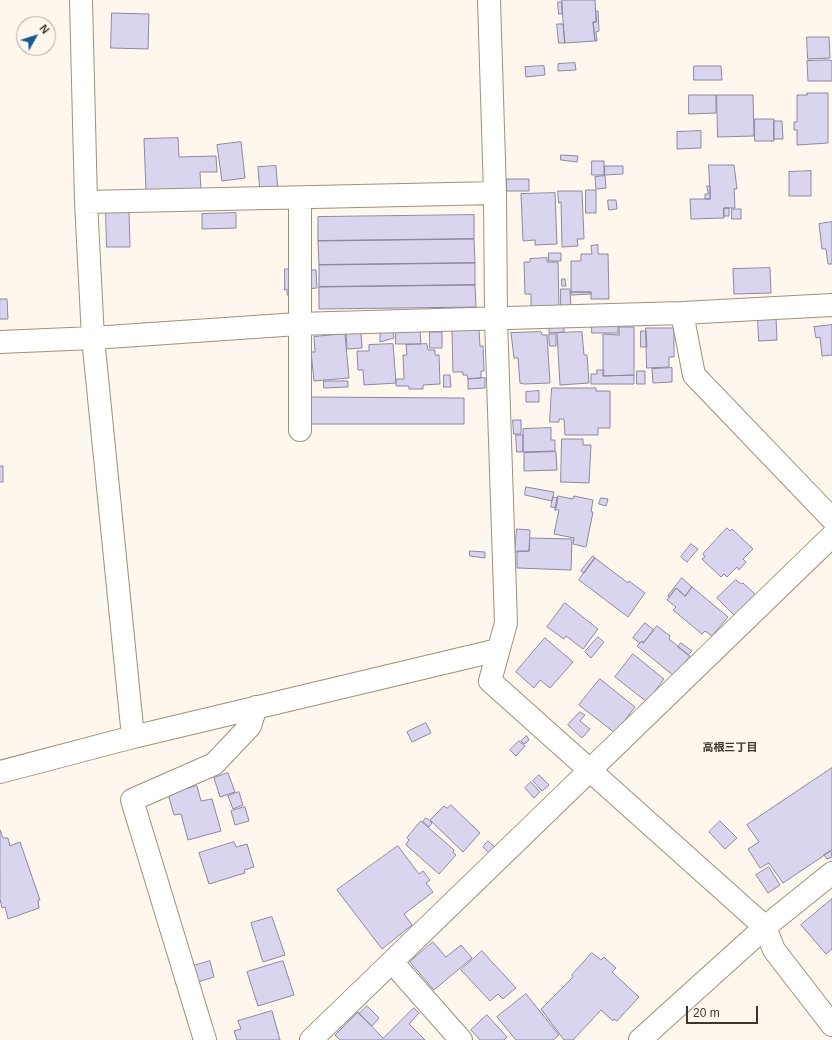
<!DOCTYPE html>
<meta charset="utf-8">
<style>
body{margin:0}
#map{position:relative;width:832px;height:1040px;overflow:hidden;background:#fef7ee;font-family:Arial,sans-serif}
canvas{display:block}
.north{position:absolute;left:16px;top:16px;width:40px;height:40px;box-sizing:border-box;background:#fef7ee;border:1px solid #b1aaa1;border-radius:50%;rotate:51deg;font-size:11px;font-weight:700;line-height:16px;text-align:center;color:#3d362d}
.north::after{content:'';display:block;margin:auto;width:14px;height:18px;background:#175a8f;clip-path:polygon(50% 0,100% 100%,50% 72%,0 100%)}
.scale{position:absolute;left:686px;top:1006px;width:72px;height:18px;box-sizing:border-box;border:2px solid #3d362d;border-top:0;padding-left:5px;font-size:12px;line-height:14px;white-space:nowrap;color:#3d362d;-webkit-text-stroke:3px #fef7ee;paint-order:stroke}
</style>
<div id="map">
<canvas width="832" height="1040"></canvas>
<div class="north">N</div>
<div class="scale">20 m</div>
</div>
<script>
const c = document.querySelector('canvas').getContext('2d');
c.lineJoin = 'round';
function fillPath(path, color) {
  c.fillStyle = color;
  c.fill(path, 'evenodd');
}
function stroke(path, color, width, dash) {
  c.strokeStyle = color;
  c.lineWidth = width;
  c.lineCap = dash ? 'butt' : 'round';
  c.setLineDash(dash || []);
  c.stroke(path);
}
function write(font, color, halo, rows, align = 'center') {
  c.font = font + ' Arial,"Noto Sans JP",sans-serif';
  c.lineWidth = 3;
  c.setLineDash([]);
  c.textBaseline = 'middle';
  c.strokeStyle = halo;
  c.fillStyle = color;
  for (const [text, x, y, turn = 0] of rows) {
    c.save();
    c.translate(x, y);
    c.rotate((+turn || 0) * Math.PI / 180);
    c.textAlign = isNaN(turn) ? turn : align;
    if (halo) c.strokeText(text, 0, 0);
    c.fillText(text, 0, 0);
    c.restore();
  }
}
const building = new Path2D(`
 M562 0H595L596 22H593L595 41 565 43Z
 M558 2H562V14H559Z
 M596 11H598L599 31 596 32 597 41H595L593 22H596Z
 M112 13 149 14 148 49 111 48Z
 M557 24H563L565 43H559Z
 M807 37H829L830 58 808 59Z
 M829 60 832 61V81H808L807 61Z
 M575 63 576 70 558 71V64Z
 M544 66 545 75 526 77 525 67Z
 M694 66H721L722 80H694Z
 M807 93H828V143L797 145V130H794V122H797V95H807Z
 M689 95H716V113L689 114Z
 M717 95H753L754 136 718 137Z
 M755 119H774V141H755Z
 M774 121H782L783 139H774Z
 M701 131V148L677 149V132Z
 M178 138 179 157 216 156 217 172H200L201 189 146 191 144 139Z
 M241 142 245 178 222 181 217 145Z
 M561 155 578 156 577 162 561 160Z
 M592 161H604V175H592Z
 M709 165H734L737 189H734L735 208H724V218L691 219 690 199H710Z
 M276 166 278 192H260L258 167Z
 M605 166H623V174L605 175Z
 M811 171V196H789V172Z
 M605 176 606 188 596 189 595 177Z
 M507 179H529V191H507Z
 M707 186H710V199H705V194H708Z
 M586 190H596V213H586Z
 M558 191H582L584 239H577L578 246 562 247 561 202 559 203Z
 M555 193 557 244 535 245V240L523 241 521 194Z
 M608 200H616L617 209 609 210Z
 M724 208H729V216H724Z
 M732 209H741V219H732Z
 M106 211H129L130 247H107Z
 M236 213V228L202 229V214Z
 M474 215V239L318 241V217Z
 M832 222V264H828L826 249H822L819 224Z
 M474 239 475 263 319 265 318 241Z
 M598 245V254H608L609 299H591V292H571V261H581V254H592L591 246Z
 M549 253H561V261H549Z
 M547 258V262H558L559 306 531 307V294H525L524 262H530V259Z
 M475 263V285L319 287V265Z
 M770 268 771 293 734 294 733 269Z
 M285 269H292V295H287V289L285 290Z
 M305 270H316L317 288 306 289Z
 M562 279H565L566 286H562Z
 M475 285 476 307 319 309V287Z
 M561 289H570L571 309H561Z
 M571 292H591V294L572 295Z
 M0 299H7L8 319H0Z
 M758 318H776L777 340 759 341Z
 M592 325H618V333H592Z
 M832 325V355L822 356 820 337 816 338 814 327Z
 M564 327V332L549 333V328Z
 M619 327H634V375L603 376V334L619 335Z
 M646 328H674V357H669V367L647 368Z
 M479 330 480 346H483L484 371H481V378L468 379 467 375H463V372H453L452 331Z
 M393 331 394 338 380 342V332Z
 M396 331H420L421 344H396Z
 M641 331H646L647 347H641Z
 M361 332 362 348 347 349 346 333Z
 M430 332H442V348H430Z
 M541 332 542 335H547L550 383 524 384 520 383 518 358H514L511 333Z
 M582 332 584 355H587L589 383 560 385 557 333Z
 M345 334 349 378 314 381 311 352H315L314 337Z
 M549 334H556V346H550Z
 M393 344 396 383 364 385 363 370H358L357 351H369V345Z
 M427 344 428 350H435V355H439L440 384 423 385V389H409V386H396V379H404L403 355H407L406 345Z
 M672 368V382L653 383 652 369Z
 M597 370H604L603 376 634 375V384H591V374H597Z
 M637 371H645V384H637Z
 M444 375H450L451 387H444Z
 M485 378V388L468 389V379Z
 M324 381H348V387L324 388Z
 M552 388H596V391H610V428H598V435H565L564 419H559V422H550Z
 M539 391V402H526V392Z
 M306 397 464 398V424H306Z
 M513 420H521V434H514Z
 M551 428V440H555V451L523 452V429Z
 M516 435H523V452H517Z
 M562 439H583V445H591L589 483 561 482Z
 M556 452 557 470 524 471V453Z
 M0 466H3V482H0Z
 M526 487 554 492 552 501 525 495Z
 M558 496 573 499 574 496 593 500 591 512H593L586 547 573 544 574 538 554 534 559 510H555Z
 M553 497 558 498 556 508 551 507Z
 M601 498 608 499 606 506 599 504Z
 M727 528 730 531 732 529 753 549 743 559 746 562 739 570 737 567 727 577 724 574 721 577 702 559 705 557 703 554Z
 M517 529 530 530 529 551 515 552Z
 M530 538 572 539 571 570 517 568V551H529Z
 M691 544 698 549 687 562 681 557Z
 M470 551 485 552V558L470 556Z
 M593 556 595 558 584 573 581 571Z
 M595 558 628 583 629 581 645 593 628 617 579 580Z
 M682 578 692 587 685 596 676 588 669 597 668 596Z
 M736 580 741 584 743 583 756 595 735 616 717 598Z
 M692 587 728 617 712 636 705 631 702 634 673 610 676 607 667 600 676 588 685 596Z
 M565 603 598 629 583 649 566 636 564 639 547 627Z
 M645 623 654 630 643 643 642 641 640 643 633 638Z
 M657 626 670 636 669 639 690 656 674 676 637 646 642 641 643 643Z
 M598 637 604 642 591 658 585 652Z
 M545 638 573 662 550 688 540 680 534 688 516 672Z
 M681 643 692 651 688 655 678 647Z
 M633 654 664 679 647 702 615 677Z
 M600 679 635 707 615 733 579 705Z
 M580 712 585 715 580 721 590 729 582 738 568 725Z
 M426 723 431 733 412 742 407 732Z
 M527 736 529 740 524 744 521 741Z
 M519 741 525 746 516 756 510 750Z
 M832 768V850L783 883 769 863 760 868 748 849 759 842 747 825Z
 M228 773 235 792 220 797 214 778Z
 M539 775 549 785 542 791 533 781Z
 M531 782 540 792 534 798 525 788Z
 M197 786 201 801 212 799 221 831 188 840 181 814 174 815 168 794Z
 M239 792 243 805 233 809 228 796Z
 M451 805 480 833 463 852 430 820 444 806 447 808Z
 M245 807 249 821 235 825 231 811Z
 M426 818 432 823 429 827 423 822Z
 M421 821 454 850 453 852 456 855 439 874 406 845 409 840 407 838Z
 M720 821 737 838 725 849 709 832Z
 M0 830 3 838H8L10 846 20 842 40 900H38L39 908 8 919 5 907 2 908 0 899Z
 M488 841 496 848 490 854 483 847Z
 M234 842 236 847 247 844 254 867 244 870 245 873 209 884 199 853Z
 M398 846 419 874 423 871 430 880 426 883 433 892 404 914 412 925 382 949 337 890Z
 M831 851 832 857 827 859 824 855Z
 M769 867 780 885 768 893 756 875Z
 M832 899V949L826 954 801 925Z
 M272 917 285 955 263 962 251 923Z
 M433 942 446 957 461 945 472 958 434 990 410 962Z
 M482 951 516 988 503 999 498 994 490 1001 461 970Z
 M592 953 601 960 604 957 616 968 612 972 639 997 617 1021 614 1019 613 1021 601 1010 573 1040H564L541 1009 573 977 572 975Z
 M210 961 214 977 198 982 193 966Z
 M283 961 294 995 258 1006 247 972Z
 M526 994 559 1035 553 1040H516L497 1017Z
 M367 1006 379 1018 372 1026 359 1014Z
 M414 1008 419 1013 409 1024 425 1040H340L335 1035 358 1012 383 1038Z
 M272 1011 280 1040H237L234 1031 241 1029 238 1021Z
 M487 1015 507 1037 504 1040H480L471 1030Z`);
fillPath(building, '#d9d5ef');
stroke(building, '#8d88a0', 1);
const minor = new Path2D(`
 M81 0 86 202 93 338 133 737
 M489 0 495 193 496 319 506 623 490 681 765 927 774 950 832 1025
 M300 198V430
 M86 202 495 193
 M682 313 694 375 832 519
 M0 342 93 338 298 324 682 313 832 305
 M0 772 133 737 498 650
 M392 962 461 1040
 M205 1040 132 800 214 764 250 726 256 707
 M311 1040 832 536
 M640 1040 765 927 832 873`);
stroke(minor, '#9f907a', 24);
stroke(minor, '#fff', 22);
write('bold 11px', '#3d362d', '#fef7ee', [
 ["高根三丁目",730,748]
]);
</script>
